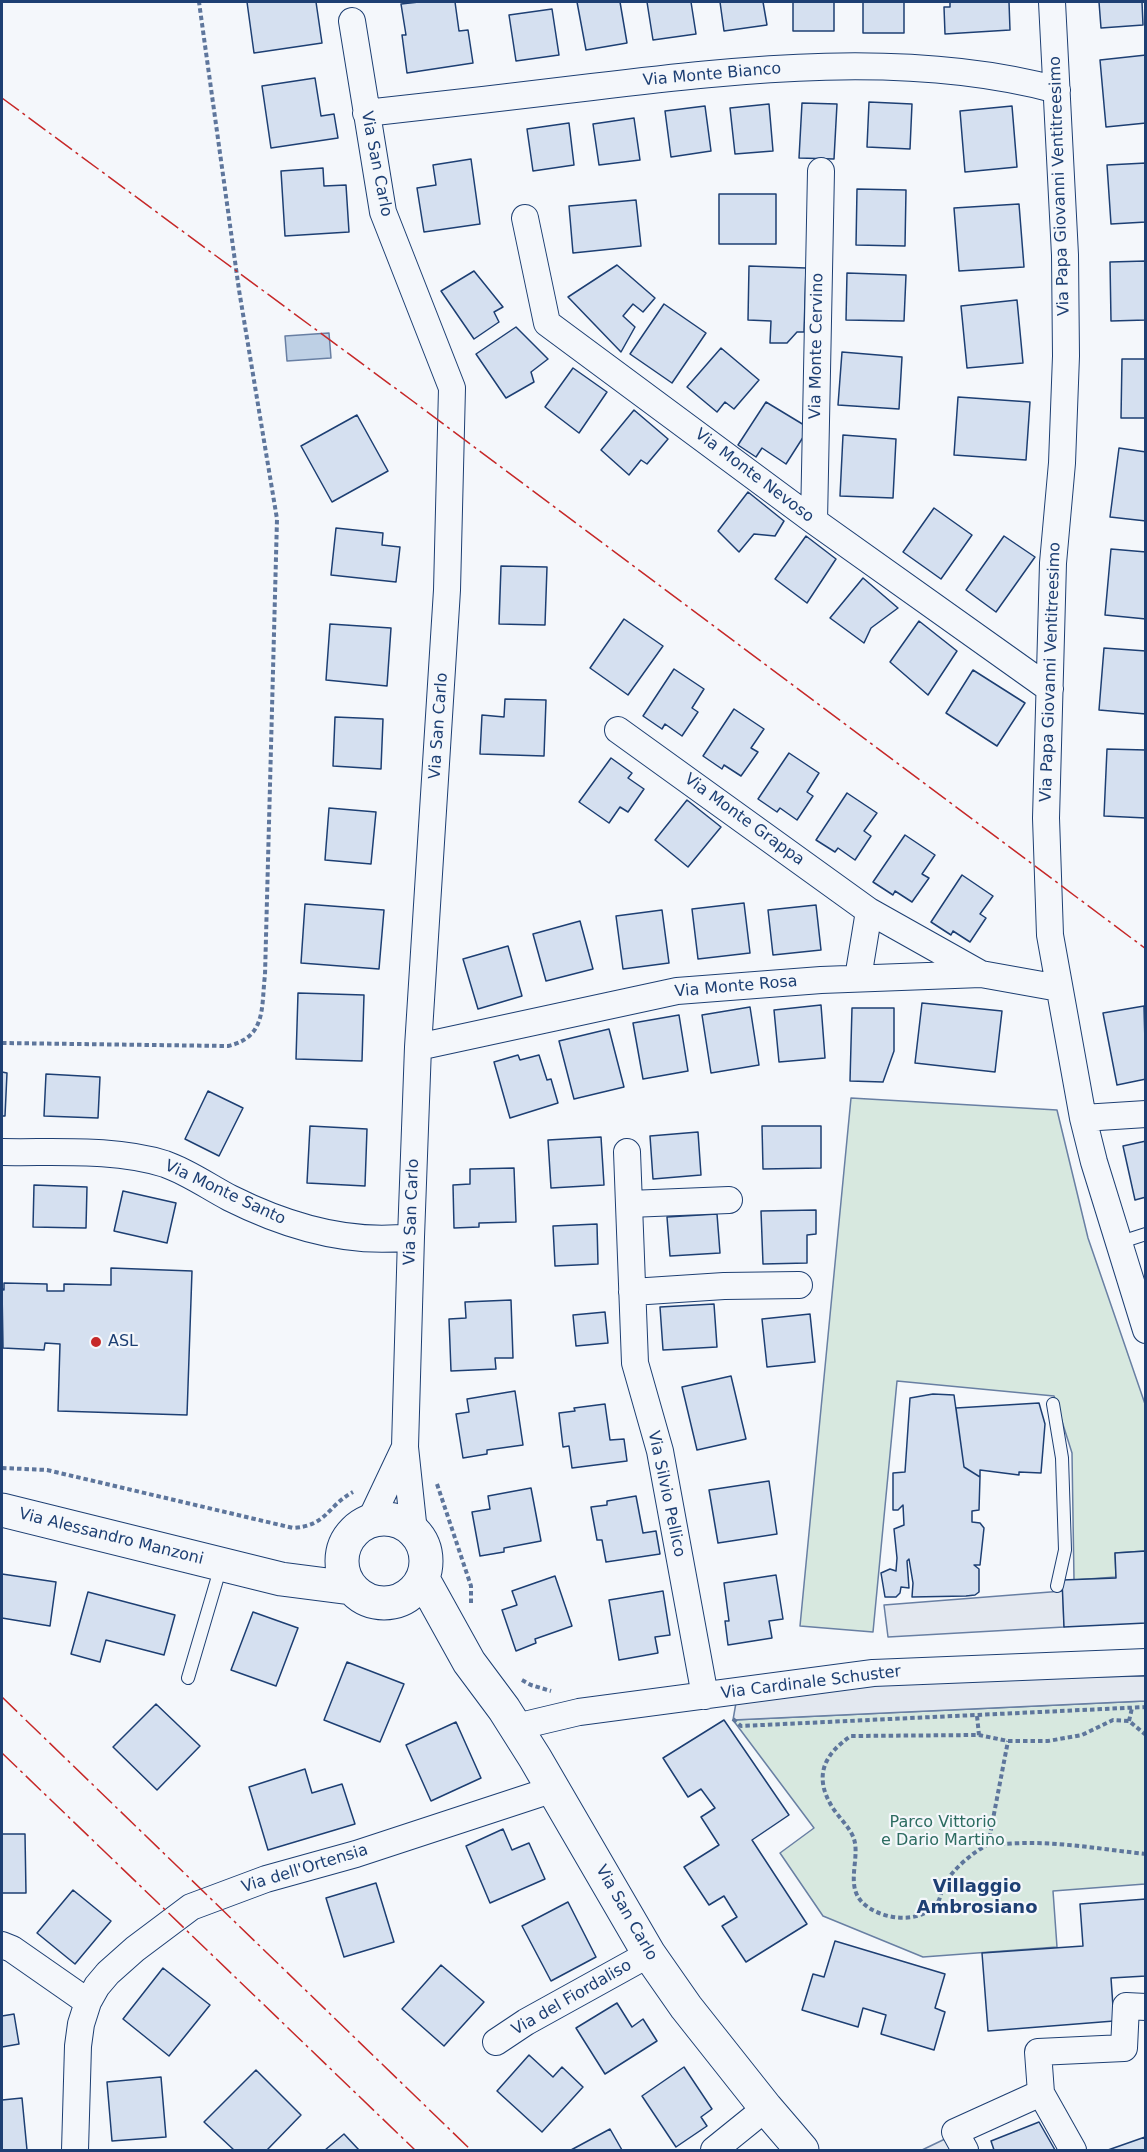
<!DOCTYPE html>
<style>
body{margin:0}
#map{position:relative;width:1147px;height:2152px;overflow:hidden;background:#f4f7fb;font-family:"DejaVu Sans",sans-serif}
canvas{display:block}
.frame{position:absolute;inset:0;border:3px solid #1d3f73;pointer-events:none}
</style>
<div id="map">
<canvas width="1147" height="2152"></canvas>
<div class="frame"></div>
</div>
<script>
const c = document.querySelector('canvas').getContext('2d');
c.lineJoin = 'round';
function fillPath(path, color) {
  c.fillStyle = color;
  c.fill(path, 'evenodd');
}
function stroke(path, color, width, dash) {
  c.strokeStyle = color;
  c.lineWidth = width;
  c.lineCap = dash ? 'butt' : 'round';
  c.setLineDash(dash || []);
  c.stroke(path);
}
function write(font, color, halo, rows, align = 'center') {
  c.font = font + ' "DejaVu Sans",sans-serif';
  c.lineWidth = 4.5;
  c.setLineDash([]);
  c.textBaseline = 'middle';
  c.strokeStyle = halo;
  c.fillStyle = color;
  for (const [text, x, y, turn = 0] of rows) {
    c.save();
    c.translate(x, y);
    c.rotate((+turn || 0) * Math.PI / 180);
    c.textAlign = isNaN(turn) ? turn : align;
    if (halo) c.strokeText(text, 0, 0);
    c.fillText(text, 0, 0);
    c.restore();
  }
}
const green = new Path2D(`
 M851 1098 1057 1110 1088 1238 1145 1404V1551L1115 1553 1116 1577 1074 1580 1072 1453 1054 1396 897 1381 873 1632 800 1626Z
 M1145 1701V1884L1053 1891 1057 1947 923 1957 823 1916 780 1853 814 1828 733 1720Z`);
fillPath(green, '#d7e8df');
stroke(green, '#687fa3', 1.5);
const parking = new Path2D(`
 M1063 1591 1064 1627 888 1637 884 1605Z
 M1145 1676V1701L733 1720 737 1697 911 1680Z
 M947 2138 954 2150H922Z`);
fillPath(parking, '#e3e8f0');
stroke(parking, '#687fa3', 1.5);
const water = new Path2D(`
 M329 333 331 358 287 361 285 336Z`);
fillPath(water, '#bed0e5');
stroke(water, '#687fa3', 1.5);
const building = new Path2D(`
 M247 2H316L322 43 254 53Z
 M419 2H455L459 31 468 30 473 63 407 73 402 35H406L401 4Z
 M577 2H620L627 43 586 50Z
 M647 2H691L696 34 653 40Z
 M720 2H763L767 25 724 31Z
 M793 2H834V31H793Z
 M863 2H904V33H863Z
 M950 2H1009L1010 30 945 34 944 7H950Z
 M1099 2H1142L1143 25 1101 28Z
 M552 9 559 55 516 61 509 15Z
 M1146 55V123L1106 127 1100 60Z
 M315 78 321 116 334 114 338 138 271 148 262 86Z
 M869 102 912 104 910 149 867 147Z
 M802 103 837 104 834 159 799 158Z
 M769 104 773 151 735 154 730 108Z
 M705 106 711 151 671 157 665 111Z
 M1012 106 1017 167 965 172 960 111Z
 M634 118 640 160 599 165 593 124Z
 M569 123 574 165 533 171 527 129Z
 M471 159 480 224 424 232 417 188 436 185 433 165Z
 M1146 163V222L1111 224 1107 165Z
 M323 168 324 186 346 185 349 232 285 236 281 171Z
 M857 189 906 190 905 246 856 245Z
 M719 194H776V244H719Z
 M636 200 641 246 573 253 569 206Z
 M1019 204 1024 267 959 271 954 208Z
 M1146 261V320L1111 321 1110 262Z
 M617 265 655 298 643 312 633 304 623 316 635 327 621 352 568 297Z
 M749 266 806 268 804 332H797L787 343H770L771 321 748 320Z
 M474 271 503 307 494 312 499 322 474 339 441 291Z
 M847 273 906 275 904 321 846 320Z
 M1017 300 1023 363 967 368 961 306Z
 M664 304 706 333 672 383 630 354Z
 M516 327 548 359 531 372 534 382 506 398 476 354Z
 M721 348 759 380 734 409 725 402 717 412 687 387Z
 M842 352 902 357 899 409 838 405Z
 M1122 359H1146V418H1121Z
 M573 368 607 392 579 433 545 407Z
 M958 397 1030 402 1026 460 954 455Z
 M766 402 809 428 786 464 762 448 756 457 738 445Z
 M634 410 668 439 647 464 641 460 629 475 601 450Z
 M357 415 388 471 332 502 301 446Z
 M843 435 896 439 893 498 840 496Z
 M1119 448 1146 452V521L1110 517Z
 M748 492 784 521 775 536 754 534 739 552 718 531Z
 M934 508 972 535 941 579 903 552Z
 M336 528 383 533 382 545 400 547 396 582 331 575Z
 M806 536 836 559 807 603 775 579Z
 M1004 536 1035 557 996 612 966 590Z
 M1111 549 1146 552V619L1105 615Z
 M501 566 547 567 545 625 499 624Z
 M863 578 898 608 871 628 864 643 830 618Z
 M624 619 663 646 628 695 590 668Z
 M919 621 957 651 928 695 890 662Z
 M330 624 391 628 387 686 326 680Z
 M1104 648 1146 651V714L1099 710Z
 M674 669 704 689 692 708 698 712 682 736 665 724 662 729 643 716Z
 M973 670 1025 703 997 746 946 713Z
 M505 699 546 700 544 756 480 754 482 715 504 717Z
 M734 709 764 729 751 748 758 752 741 776 724 765 722 769 703 756Z
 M335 717 383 719 381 769 333 766Z
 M1107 749 1146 750V818L1104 816Z
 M789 753 819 773 807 792 813 796 797 820 780 808 777 812 758 799Z
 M611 758 632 773 628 778 644 789 628 812 620 807 609 823 579 802Z
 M847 793 877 813 864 831 871 836 855 860 838 848 835 852 816 840Z
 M687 800 721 827 688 867 655 840Z
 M329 808 376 812 371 864 325 860Z
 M905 835 935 855 922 874 929 878 912 902 895 891 893 895 873 882Z
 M962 875 993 896 980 914 986 918 970 942 953 931 951 935 931 922Z
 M744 903 750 953 698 959 692 909Z
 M305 904 384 910 379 969 301 963Z
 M816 905 821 950 773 955 768 910Z
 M662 910 669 963 623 969 616 916Z
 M580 921 593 969 546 981 533 934Z
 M508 946 522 996 478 1009 463 959Z
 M298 993 364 995 362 1061 296 1059Z
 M922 1003 1002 1011 995 1072 915 1063Z
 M821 1005 825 1058 779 1062 774 1010Z
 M1144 1006 1146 1079 1117 1085 1103 1013Z
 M750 1007 759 1065 711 1073 702 1015Z
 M852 1008H894V1051L883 1082 850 1081Z
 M679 1015 688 1071 643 1079 633 1023Z
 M609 1029 624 1087 574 1099 559 1041Z
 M518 1055 520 1060 539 1055 547 1080 551 1079 558 1103 510 1118 494 1062Z
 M2 1072 7 1073 5 1116H2Z
 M46 1074 100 1077 98 1118 44 1116Z
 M208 1091 243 1108 219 1156 185 1139Z
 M310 1126 367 1129 365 1186 307 1183Z
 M762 1126H821V1168L763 1169Z
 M698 1132 701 1175 653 1179 650 1136Z
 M601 1137 604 1185 551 1188 548 1140Z
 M1146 1141V1197L1135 1200 1123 1146Z
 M514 1168 516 1222 479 1223V1227L454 1228 453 1185 470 1184V1169Z
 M34 1185 87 1187 86 1228 33 1227Z
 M123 1191 176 1203 167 1243 114 1231Z
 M816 1210V1234L807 1235V1263L763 1264 761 1211Z
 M717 1214 720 1253 670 1256 667 1217Z
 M597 1224 598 1264 555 1266 553 1226Z
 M111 1268 192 1271 187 1415 58 1411 60 1344 45 1343 44 1350 3 1348 2 1289 4 1290V1283L47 1284V1291H64V1284L111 1285Z
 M511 1300 513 1358H495L496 1369 451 1371 449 1319 466 1318 465 1302Z
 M714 1304 717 1347 663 1350 660 1307Z
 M605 1312 608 1343 576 1346 573 1315Z
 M810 1314 815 1362 767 1367 762 1319Z
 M731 1376 746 1439 697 1450 682 1387Z
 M515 1391 523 1445 487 1450V1454L463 1458 456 1414 469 1412 467 1399Z
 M933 1394 954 1395 964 1467 980 1477 979 1510 972 1511V1522L980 1523 984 1528 980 1565H974L979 1569V1592L975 1595 966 1596 912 1597 913 1583 909 1559 907 1561 909 1588 901 1587 900 1593 896 1597H885L881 1573 890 1569 896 1571 897 1558 894 1529 904 1525 903 1505 898 1510H893V1473L905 1472 910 1398Z
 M1039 1403 1045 1424 1041 1473 1019 1472V1475L980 1470V1477L964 1467 956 1408Z
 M605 1404 610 1440 624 1439 627 1461 572 1468 569 1446 563 1447 559 1413 575 1411 574 1408Z
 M769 1481 777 1534 718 1543 709 1490Z
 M531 1488 541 1541 504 1548V1552L480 1556 472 1512 490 1509 488 1496Z
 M636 1496 643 1533 656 1531 660 1554 606 1562 602 1540H597L591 1507 607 1505V1501Z
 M1146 1551V1623L1064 1627 1062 1580 1116 1578 1115 1553Z
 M2 1574 56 1582 50 1626 2 1618Z
 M776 1575 783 1619 769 1621 772 1638 728 1645 725 1621H729L724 1583Z
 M555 1576 572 1626 535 1639 536 1643 516 1651 502 1610 517 1605 512 1591Z
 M663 1591 670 1635 655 1637 658 1653 619 1660 609 1600Z
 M88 1592 175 1615 164 1655 106 1640 100 1662 71 1654Z
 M253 1612 298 1628 276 1686 231 1670Z
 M347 1662 404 1684 380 1742 324 1720Z
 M156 1704 200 1746 157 1790 113 1747Z
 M724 1720 789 1815 752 1840 807 1924 746 1962 722 1926 737 1917 724 1896 709 1905 684 1867 719 1845 701 1817 715 1808 701 1789 688 1797 663 1758Z
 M456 1722 481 1778 431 1801 406 1745Z
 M305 1769 312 1793 342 1784 355 1824 268 1850 249 1787Z
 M503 1829 512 1850 529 1843 545 1879 490 1903 466 1846Z
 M2 1834H25L26 1893H2Z
 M376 1883 394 1942 344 1957 326 1898Z
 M73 1890 111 1921 75 1964 37 1933Z
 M1146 1899V1976L1111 1978 1114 2021 988 2031 982 1953 1083 1946 1080 1904Z
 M568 1902 596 1957 551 1981 522 1926Z
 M835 1941 945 1974 935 2008 945 2012 934 2050 881 2034 886 2015 863 2008 858 2027 802 2010 813 1974 824 1977Z
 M441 1965 484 2002 444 2046 402 2009Z
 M163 1968 210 2005 169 2056 123 2019Z
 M617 2003 632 2027 643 2019 657 2041 605 2074 576 2028Z
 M14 2014 19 2044 2 2047V2016Z
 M529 2055 553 2077 562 2067 583 2087 542 2132 497 2091Z
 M684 2067 712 2109 701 2117 707 2126 676 2147 642 2096Z
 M256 2070 301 2115 267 2150H234L204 2122Z
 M161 2077 166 2137 112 2141 107 2082Z
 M22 2098 27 2150H2V2100Z
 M1039 2122 1055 2150H994L991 2141Z
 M610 2129 622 2150H571Z
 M344 2134 359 2150H325Z
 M1145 2137 1146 2150H1108Z`);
fillPath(building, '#d5e0f0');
stroke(building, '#1d3f73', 1.5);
const lane = new Path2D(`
 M1118 1243 1146 1234
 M1053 1404 1062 1458 1065 1550 1057 1586
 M188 1678 221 1566`);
const street = new Path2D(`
 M1052 2 1065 255 1066 356 1062 463 1053 563 1046 818 1050 935 1083 1118 1094 1162 1146 1330
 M352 21 383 212 452 388 447 590 418 1047 411 1237 405 1447 414 1532
 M366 113C441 105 517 96 592 87 743 69 909 50 1057 90
 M525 218 547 323 814 521 1050 689
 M814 521 821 171
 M618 730 869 911 981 974
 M858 978 869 911
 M418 1047 677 991 821 980 981 974 1059 988
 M1083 1118 1146 1114
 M2 1152C55 1153 114 1148 165 1164 188 1172 209 1187 230 1198 286 1226 348 1245 411 1237
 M627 1152 635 1363 660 1451 705 1696
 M629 1204 729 1200
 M632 1292 724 1286 799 1285
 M370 1521 405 1447
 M516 1727 579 1712 873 1673 1146 1662
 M2 1945 12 1949 88 2002
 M496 2042 526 2022 649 1954
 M1041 2093 1038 2052 1124 2048 1126 2006 1146 2007
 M75 2150 78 2046 81 2024 88 2002 97 1986 108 1973 135 1949 191 1907 266 1879 356 1854 554 1789
 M714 2150 766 2108
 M965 2150 955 2132 1041 2093 1073 2150`);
const secondary = new Path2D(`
 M2 1510 281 1579 351 1588
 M342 1561a42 42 0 1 1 84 0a42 42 0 1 1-84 0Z
 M423 1579 469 1662 504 1709 535 1758 649 1954 686 2007 766 2108 802 2150`);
stroke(lane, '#1d3f73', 14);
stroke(street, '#1d3f73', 28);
stroke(secondary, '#1d3f73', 35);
stroke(new Path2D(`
 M2 1043 228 1046C267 1037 261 1007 265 975L277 519 239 290 199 2
 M2 1468 47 1470 293 1528C327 1526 327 1506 353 1492
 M437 1484 471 1586V1603
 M522 1680 531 1685 551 1691
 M977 1716 979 1735
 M733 1719 741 1726 1146 1707
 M1129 1721 1132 1708
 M1146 1735 1129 1721 1113 1720 1082 1735 1048 1741H1008L979 1735 851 1736C824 1754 814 1776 831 1805 837 1816 850 1827 854 1839 860 1858 846 1884 861 1901 878 1920 921 1926 938 1902 941 1897 941 1890 944 1885 951 1871 973 1852 987 1845 992 1843 1000 1844 1005 1844 1051 1840 1099 1849 1146 1854
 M988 1845 1008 1741`), '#5e769c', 4, [4.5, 3]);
stroke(lane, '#f4f7fb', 12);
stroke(street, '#f4f7fb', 26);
stroke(secondary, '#f4f7fb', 33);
stroke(new Path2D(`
 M2 98 414 402 1146 949
 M2 1697 471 2150
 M2 1753 415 2150`), '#c62828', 1.5, [21, 4.5, 3, 4.5]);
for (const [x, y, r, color] of [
 [96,1342,6,"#c62828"]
]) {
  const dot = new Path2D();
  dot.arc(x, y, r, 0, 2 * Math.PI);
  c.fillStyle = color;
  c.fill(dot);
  stroke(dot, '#f4f7fb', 2);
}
write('16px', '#1d3f73', '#f4f7fb', [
 ["Via Monte Bianco",712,75,-5],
 ["Via San Carlo",376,164,79],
 ["Via Papa Giovanni Ventitreesimo",1060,186,-92],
 ["Via Monte Cervino",817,346,-89],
 ["Via Monte Nevoso",754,476,37],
 ["Via Papa Giovanni Ventitreesimo",1051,672,-88],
 ["Via San Carlo",439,726,-86],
 ["Via Monte Grappa",744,820,36],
 ["Via Monte Rosa",736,987,-5],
 ["Via Monte Santo",225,1193,25],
 ["Via San Carlo",412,1212,-88],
 ["Via Silvio Pellico",666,1494,78],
 ["Via Alessandro Manzoni",111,1537,14],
 ["Via Cardinale Schuster",811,1683,-7],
 ["Via dell'Ortensia",305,1869,-17],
 ["Via San Carlo",626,1913,60],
 ["Via del Fiordaliso",572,1998,-30]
]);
write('16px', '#1d3f73', '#f4f7fb', [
 ["ASL",108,1342]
], 'left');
write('16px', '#2c6c60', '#f4f7fb', [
 ["Parco Vittorio",943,1823],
 ["e Dario Martino",943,1841]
]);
write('bold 18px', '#1d3f73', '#f4f7fb', [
 ["Villaggio",977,1887],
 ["Ambrosiano",977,1908]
]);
</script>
